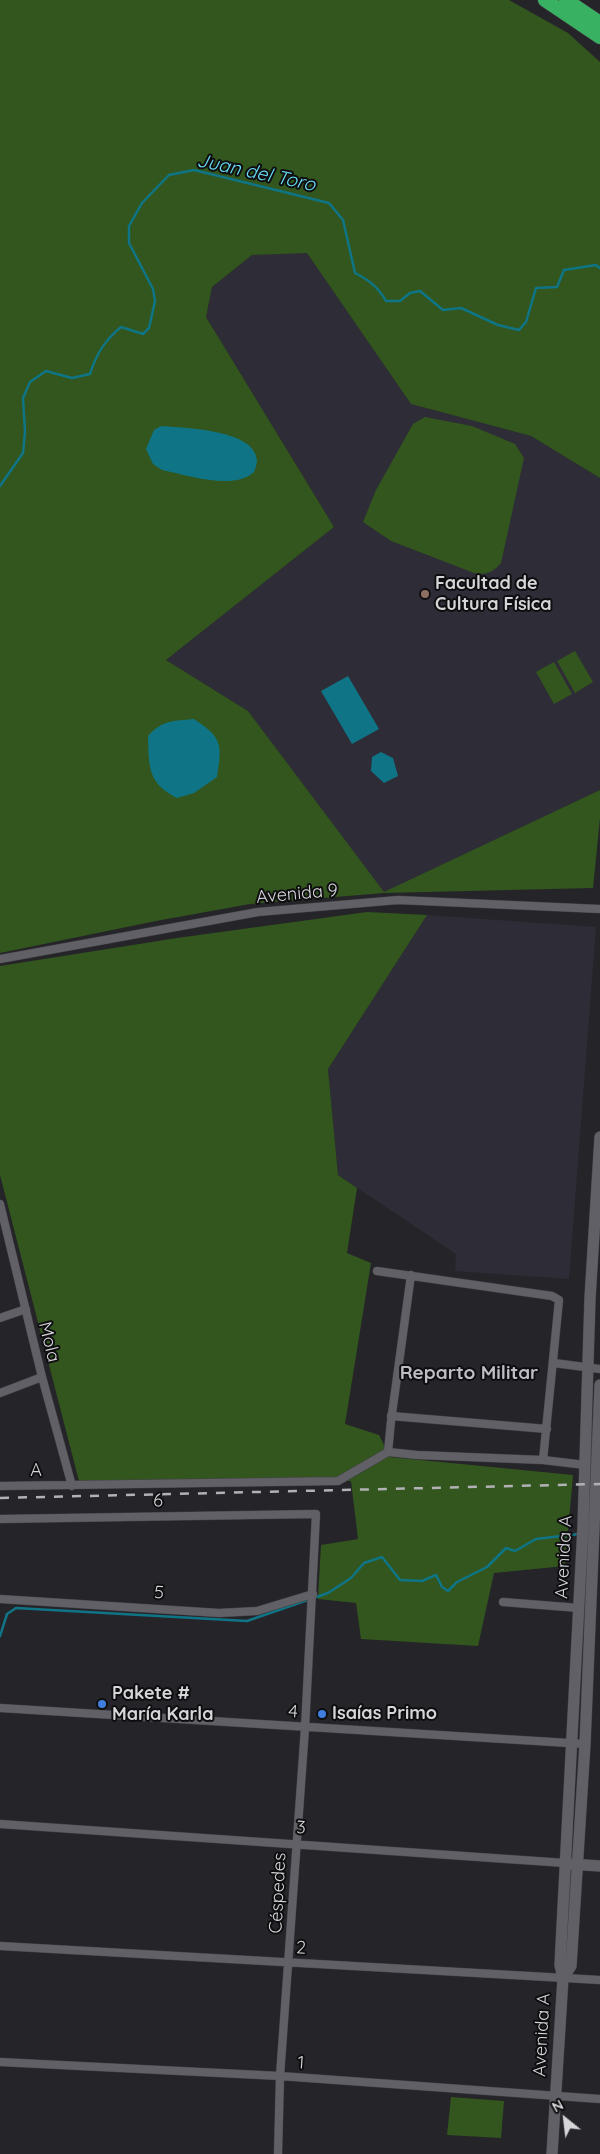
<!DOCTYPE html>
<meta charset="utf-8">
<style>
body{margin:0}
#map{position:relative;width:600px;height:2154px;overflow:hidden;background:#252429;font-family:Quicksand,sans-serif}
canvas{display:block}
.north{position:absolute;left:540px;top:2094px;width:50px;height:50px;-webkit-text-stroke:4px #0e0e10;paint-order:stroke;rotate:331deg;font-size:14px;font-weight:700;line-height:20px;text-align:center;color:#d6d5d8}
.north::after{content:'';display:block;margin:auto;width:18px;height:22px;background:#d6d5d8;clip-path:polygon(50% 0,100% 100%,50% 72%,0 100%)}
</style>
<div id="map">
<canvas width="600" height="2154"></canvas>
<div class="north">N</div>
</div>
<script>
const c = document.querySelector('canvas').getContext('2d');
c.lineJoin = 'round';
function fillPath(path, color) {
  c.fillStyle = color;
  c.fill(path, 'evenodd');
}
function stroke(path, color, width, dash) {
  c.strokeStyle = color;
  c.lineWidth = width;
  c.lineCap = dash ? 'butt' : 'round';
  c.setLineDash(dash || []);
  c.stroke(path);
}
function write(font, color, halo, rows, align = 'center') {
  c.font = font + ' Quicksand,sans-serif';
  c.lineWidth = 4;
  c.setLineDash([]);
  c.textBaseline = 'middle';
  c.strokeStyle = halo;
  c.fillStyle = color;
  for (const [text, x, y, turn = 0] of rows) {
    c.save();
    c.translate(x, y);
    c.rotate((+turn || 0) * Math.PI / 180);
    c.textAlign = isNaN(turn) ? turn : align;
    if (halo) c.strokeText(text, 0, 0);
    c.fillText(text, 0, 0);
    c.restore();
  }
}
fillPath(new Path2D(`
 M307 252 411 404 531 436 600 478V790L384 893 248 711 166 660 334 527 206 317 212 287 252 255Z
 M427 915 596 927 569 1279 455 1271 456 1254 338 1175 328 1069Z`), '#2e2c37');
fillPath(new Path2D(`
 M0 0H509L568 33 600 62V478L531 436 411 404 307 253 252 255 212 287 206 317 334 527 166 660 248 711 384 892 600 790V818L593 888 384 893 250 904 156 921 0 953Z
 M425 417 472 426 515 444 524 458 501 563C492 573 487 575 474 573L391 541 363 522 376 490 413 424Z
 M575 651 593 682 575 693 557 661Z
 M554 662 572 694 554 704 536 672Z
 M367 912 427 915 328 1069 338 1175 357 1188 347 1253 371 1263 345 1424 379 1435 390 1457 573 1475 565 1566 494 1573 478 1646 361 1639 356 1603 318 1599 321 1545 358 1539 351 1481 80 1485 0 1175V966L177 938Z
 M451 2097 504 2101 501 2138 447 2135Z`), '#32561d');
fillPath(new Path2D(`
 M161 426C183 428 256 429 257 461 257 464 255 469 254 472 234 491 187 475 162 470L153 464 146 449 154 430Z
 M348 676 379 729 352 744 321 691Z
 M194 719C223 738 222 745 217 777L194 793 177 798C147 783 149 766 148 736 162 720 174 721 194 719Z
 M381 752 393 758 398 776 384 783 371 771 372 757Z`), '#0f7586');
stroke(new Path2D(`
 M0 486 23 453 25 432 23 398 30 382 46 371 72 378 90 374C96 354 105 340 121 327L143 334 149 328 155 301 153 289 129 243V226L142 203 169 175 194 170 329 203 343 220 355 273C369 280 378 287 386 301H400L410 293 420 291 443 310 461 308 498 325 519 330 526 322 536 288 557 287 564 270 596 265 600 268
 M0 1636 7 1614 16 1608 247 1621 328 1593 351 1578 364 1563 382 1557 400 1580 422 1581 436 1575 442 1587 448 1591 457 1582 487 1567 506 1548 515 1551 536 1539 579 1534`), '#0f7586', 2.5);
const street = new Path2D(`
 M0 959 258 912 398 900 600 909
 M0 1204 42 1377 72 1486
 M377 1271 552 1296 559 1300 543 1460
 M0 1318 26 1309
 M554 1363 600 1369
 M0 1393 42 1377
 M391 1416 547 1429
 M388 1452 391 1421 411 1275
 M0 1486 338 1481 388 1452 417 1455 543 1460 585 1465
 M0 1519 316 1514 305 1728 280 2076 278 2154
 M0 1599 219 1613 257 1611 313 1594
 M503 1602 579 1608
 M0 1708 585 1744
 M0 1824 565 1863
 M0 1946 600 1980
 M0 2062 280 2076 600 2099`);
const secondary = new Path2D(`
 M569 1864 600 1866
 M563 1978 571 1966 585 1744 600 1385
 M552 2154 563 1978 560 1965 583 1526 590 1298 600 1137`);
const highway = new Path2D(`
 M545 0 600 37
 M566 0 600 23`);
stroke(street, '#424145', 9);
stroke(secondary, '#424145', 12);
stroke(highway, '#424145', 15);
stroke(street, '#616066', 8);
stroke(secondary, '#616066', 11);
stroke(highway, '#39b163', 14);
stroke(new Path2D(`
 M0 1498 600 1484`), '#b2b1b5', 2.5, [9, 9]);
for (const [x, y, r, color] of [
 [425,594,5,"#8d6e63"],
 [102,1704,5,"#3f7fe0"],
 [322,1714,5,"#3f7fe0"]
]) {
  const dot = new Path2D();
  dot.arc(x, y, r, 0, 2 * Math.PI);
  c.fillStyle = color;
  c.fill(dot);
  stroke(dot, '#0e0e10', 2);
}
write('bold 18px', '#d6d5d8', '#0e0e10', [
 ["Facultad de",435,584],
 ["Cultura Física",435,605],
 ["Pakete #",112,1694],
 ["María Karla",112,1715],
 ["Isaías Primo",332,1714]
], 'left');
write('18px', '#d6d5d8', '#0e0e10', [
 ["Avenida 9",297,894,-5],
 ["Mola",49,1342,76],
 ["A",36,1471],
 ["6",158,1501,-1],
 ["Avenida A",564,1557,-87],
 ["5",159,1593,4],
 ["4",293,1712,4],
 ["3",301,1828,4],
 ["Céspedes",278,1893,-87],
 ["2",301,1948,3],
 ["Avenida A",542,2035,-87],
 ["1",301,2063,4]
]);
write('italic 19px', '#6ae0f9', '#0e0e10', [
 ["Juan del Toro",256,173,12]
]);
write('bold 19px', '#bebdc4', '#0e0e10', [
 ["Reparto Militar",469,1373]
]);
</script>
